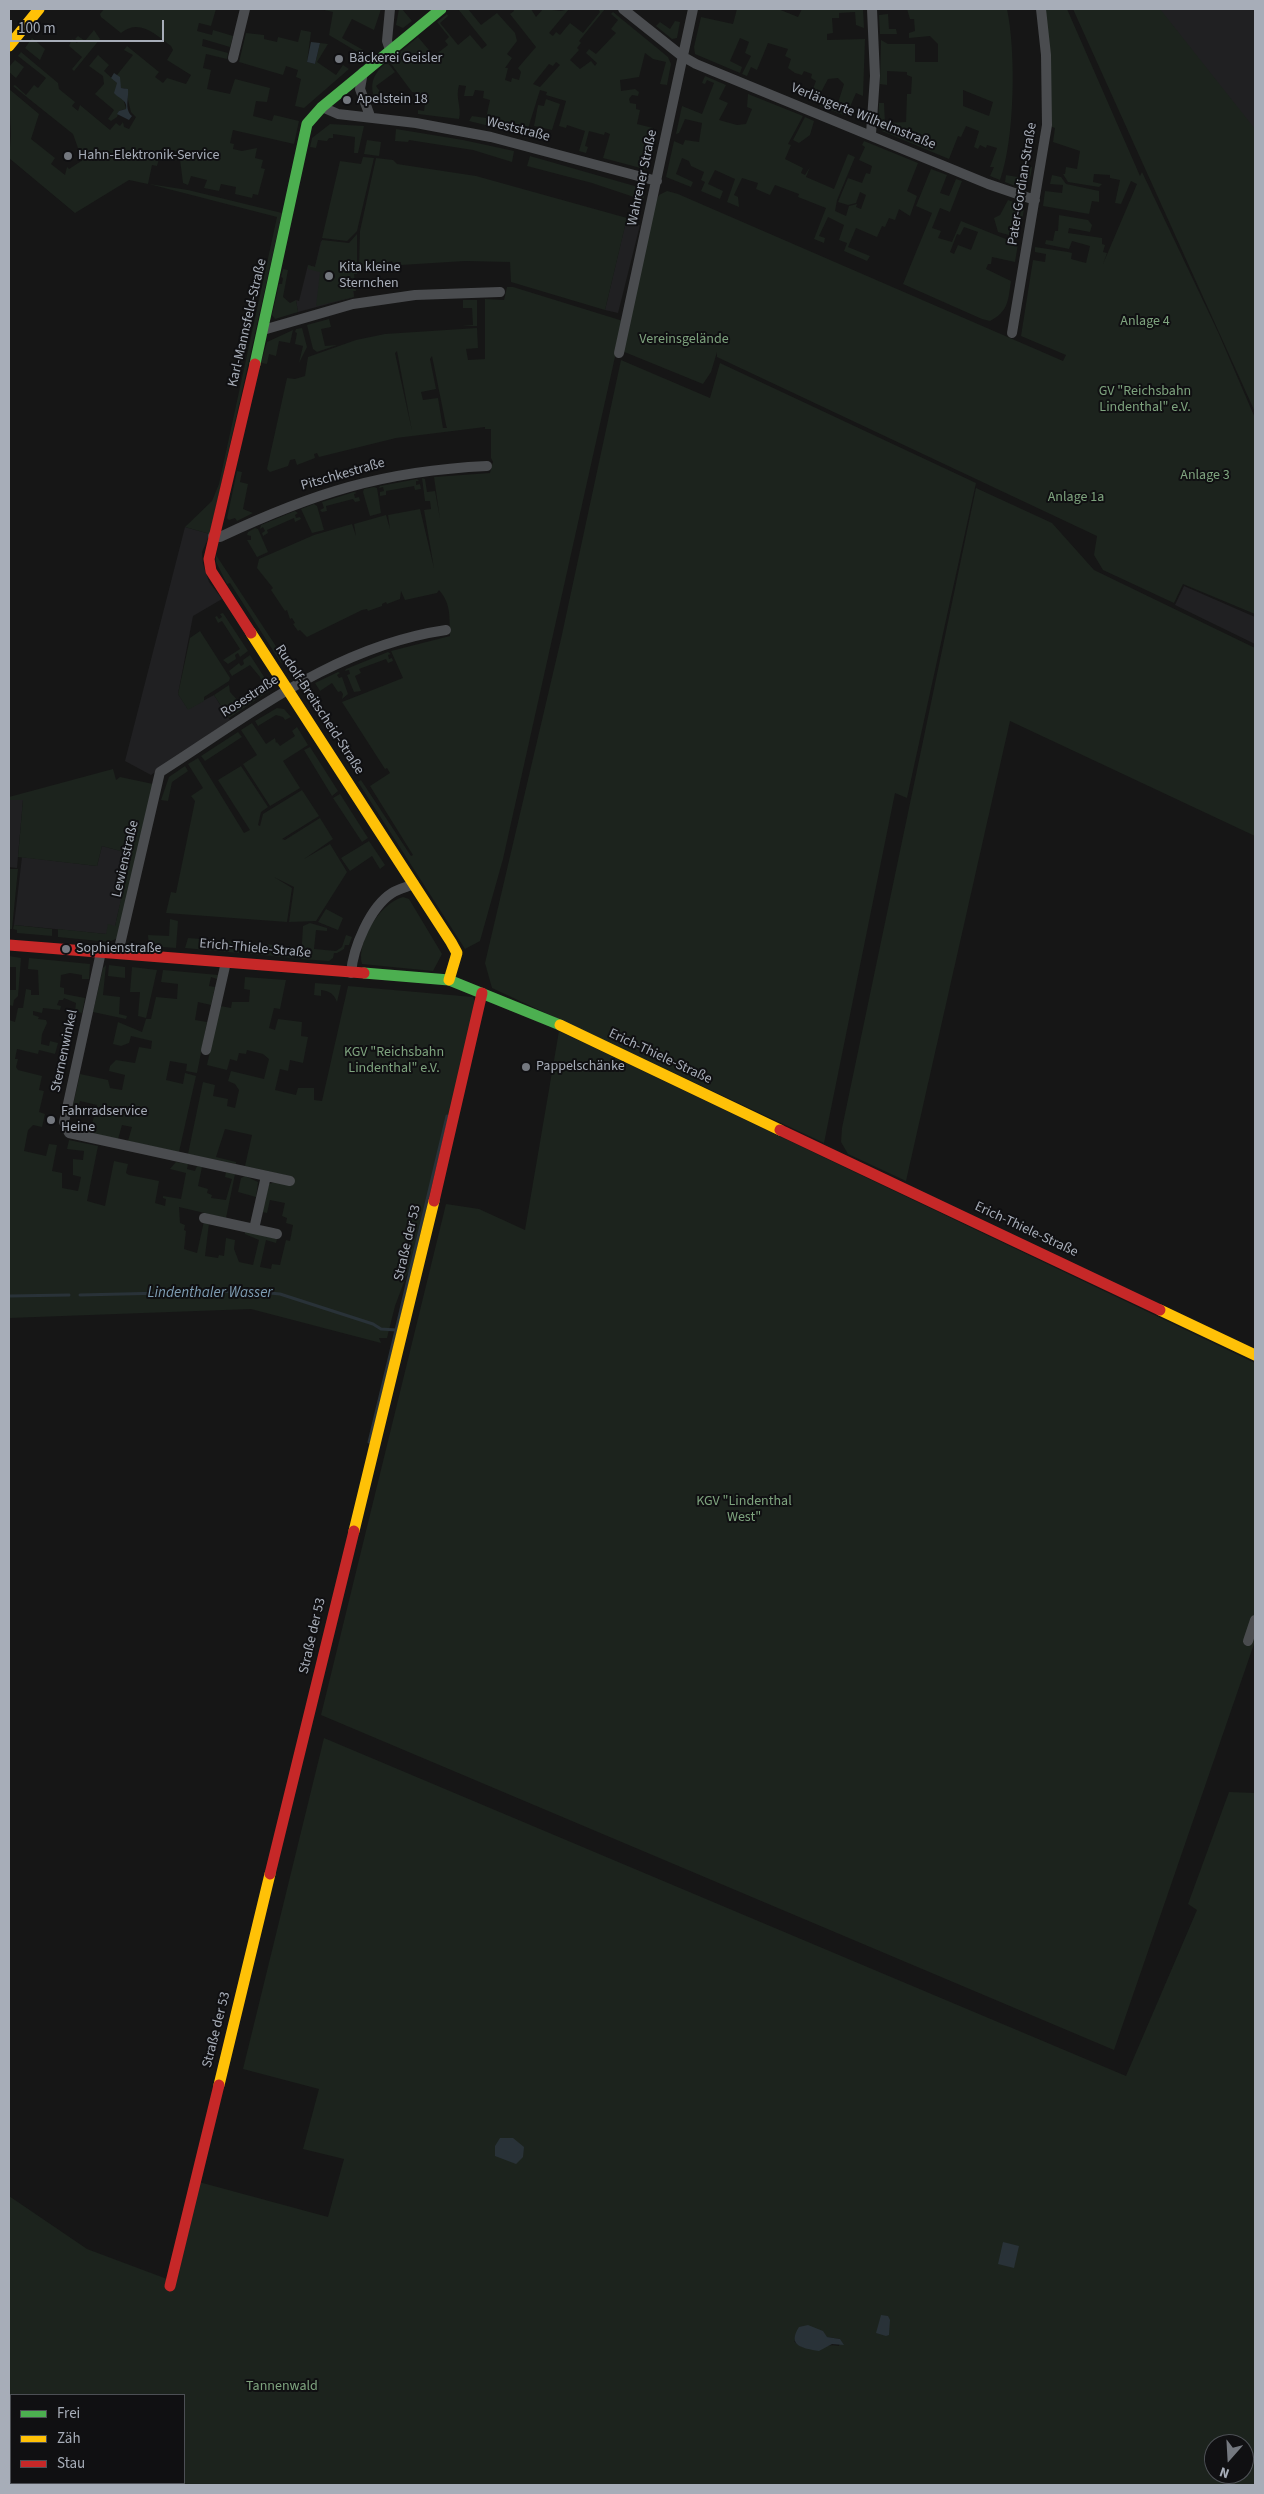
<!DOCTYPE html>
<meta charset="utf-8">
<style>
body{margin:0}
#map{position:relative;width:1264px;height:2494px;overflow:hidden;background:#161616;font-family:"Source Sans 3",sans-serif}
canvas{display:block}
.frame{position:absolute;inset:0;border:10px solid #a7adb8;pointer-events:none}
.legend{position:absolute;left:10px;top:2394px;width:175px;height:90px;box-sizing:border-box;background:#101012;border:1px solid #4c4f54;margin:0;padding:6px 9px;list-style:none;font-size:15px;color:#a7adb8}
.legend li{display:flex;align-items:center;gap:10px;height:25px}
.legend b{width:25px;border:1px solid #4c4f54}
.north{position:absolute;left:1204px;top:2434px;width:50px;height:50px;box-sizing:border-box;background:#101012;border:1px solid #4c4f54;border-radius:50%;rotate:199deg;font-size:14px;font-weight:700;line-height:20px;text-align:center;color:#a7adb8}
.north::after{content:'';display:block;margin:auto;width:18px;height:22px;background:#74787f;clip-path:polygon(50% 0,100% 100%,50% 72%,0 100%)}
.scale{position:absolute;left:10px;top:20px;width:154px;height:22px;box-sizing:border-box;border:2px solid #a7adb8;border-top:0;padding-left:6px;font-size:15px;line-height:18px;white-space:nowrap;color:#a7adb8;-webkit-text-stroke:4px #101012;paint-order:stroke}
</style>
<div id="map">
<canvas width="1264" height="2494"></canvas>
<div class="frame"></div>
<ul class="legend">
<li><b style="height:6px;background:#4caf50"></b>Frei</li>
<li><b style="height:6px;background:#ffc107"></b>Zäh</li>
<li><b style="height:6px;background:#c62828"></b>Stau</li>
</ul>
<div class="north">N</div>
<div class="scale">100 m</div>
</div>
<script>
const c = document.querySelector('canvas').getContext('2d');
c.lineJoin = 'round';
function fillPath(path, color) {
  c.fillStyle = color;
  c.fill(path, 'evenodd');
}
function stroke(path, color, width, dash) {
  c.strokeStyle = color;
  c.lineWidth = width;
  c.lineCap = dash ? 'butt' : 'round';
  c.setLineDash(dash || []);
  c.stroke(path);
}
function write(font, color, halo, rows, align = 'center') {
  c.font = font + ' "Source Sans 3",sans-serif';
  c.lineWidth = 4;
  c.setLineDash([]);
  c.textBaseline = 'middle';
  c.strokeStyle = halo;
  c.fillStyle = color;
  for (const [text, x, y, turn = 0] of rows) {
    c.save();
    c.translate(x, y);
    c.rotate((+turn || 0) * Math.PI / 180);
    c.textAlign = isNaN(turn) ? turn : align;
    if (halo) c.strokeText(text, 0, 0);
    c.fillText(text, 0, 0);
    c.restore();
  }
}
fillPath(new Path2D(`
 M1095 9H1255V345Z
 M626 221 640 225 618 313 605 310Z
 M321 241 349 244 354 297 298 312 296 300 299 301 308 265 315 267Z
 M185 527 210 534 202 552 203 564 209 582 222 599 193 616 178 694 188 709 214 695 230 720 151 775 125 761Z
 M1184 586 1255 617V644L1175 605Z
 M9 800H23L17 868 9 867Z
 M102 846 132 854 115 926 106 934 14 925 22 857 97 866Z`), '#202022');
fillPath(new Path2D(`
 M104 9H216L211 26 199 23 197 31 212 35 213 30 233 36 230 47 203 39 202 46 228 53 227 59 206 54 203 68 211 70 207 89 230 94 235 79 270 88 267 102 256 101 253 116 272 121 274 115 299 121 294 144 233 130 230 143 234 144 233 149 242 151 257 148 255 158 263 160 261 168 265 169 258 195 253 194 252 198 235 194 236 187 221 184 219 191 204 188 207 180 191 176 188 185 183 183 179 152 162 148 157 166 152 165 148 184 129 180 75 213 9 158 11 135 9 89 39 114 31 139 55 158 51 164 65 175 67 167 69 169 86 158 78 148 73 134 13 86 15 85 26 95 34 85 38 88 46 78 18 56 21 52 58 83 59 89 75 102 72 106 78 111 80 105 110 130 116 123 120 126 123 122 124 127 129 129 136 117 131 112 125 88H121L117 75 133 55 124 50 127 46 159 72 155 77 163 83 167 78 186 84 191 75 167 60 173 50 171 46C155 34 139 18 121 33L101 17 100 14Z
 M320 9H381L374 30 352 19 342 38 363 50 361 54 329 35 333 12Z
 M399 9H402L412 21 403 28 396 25Z
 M458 9H468L481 25 497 13 515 33 517 41 507 54 512 58 505 68H508L505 80 511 82 512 78 519 80 521 72 518 68 536 47 510 14 514 11 513 9H531L536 17 543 9 561 11 569 9 549 33 553 36 556 32 560 35 570 23 583 33 600 12 598 9H605L579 41 581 43 577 48 579 50 570 60 580 69 591 61 595 66 597 63 586 53 589 49 596 54 616 33 611 29 618 20 611 14 613 12 668 57 671 64 667 85 660 84 666 62 653 59 645 53 639 77 620 80 621 91 635 89 639 92 638 96 632 95 629 99 630 103 636 104V109L640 110 637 124 653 128 652 135 656 136 648 170 603 158 610 134 605 132 604 135 589 131 585 146 588 147 586 153 579 151 585 131 567 125 566 128 559 126 566 101 546 95 547 92 540 90 526 135 469 121 472 116 486 118 490 100 483 98 484 91 475 90 473 96H464L466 86 459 85C455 98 462 107 459 119L418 114V110L424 111 426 97 420 96V93L412 92 389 61 418 37 434 56 448 45 445 41 449 37 437 22 447 14 448 16 440 23 458 45 470 35 482 49 487 45ZM556 62 560 65 540 87 533 84 549 64 553 66Z
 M737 9H778L798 17 802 9H863L864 28 856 25 855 12 839 13V18H832L833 33 827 34V40L865 39 863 96 856 93 846 116 820 106 822 100 837 106 844 84 838 78 828 79 820 94 812 91 816 81 811 78 812 74 804 71 802 75 795 73 788 68 791 59 785 56 788 49 768 43 757 70 751 67 747 76 742 74 751 56 745 53 749 42 740 38 730 61 742 67 740 73 695 54 694 47 701 17 733 24Z
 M907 9H1007C1016 51 1015 139 1000 180L990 176 994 167H990L997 148 987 145 986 148 980 145 978 149 974 147 979 131 966 126 961 137 958 136 949 159 882 131 878 126 879 103H884L885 123 906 122 907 94H911L912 77 907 75V72L887 71V85L880 84 881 40 888 44H915V62H938V44L930 36 909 38V33L915 31 914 19H910ZM963 90 993 102 989 116 963 106Z
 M1045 9H1067L1140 176 1142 172 1218 332 1255 418V614L1183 584 1174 603 1103 570 1094 555 1097 536 717 357V352L711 372 703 384 622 351 655 203 659 195 667 191 678 194 1063 361 1066 355 1021 336 1033 260 1045 262 1046 254 1035 252V247L1068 252 1072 253 1071 259 1086 263 1090 246 1072 241 1069 249 1045 244 1046 240 1053 241 1055 231H1058L1059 215 1088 220 1092 225 1090 232 1069 228 1068 233 1102 238V244L1105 245 1103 252 1107 253 1103 264 1137 184 1131 181 1121 204 1115 203 1120 180 1110 178V175L1094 174 1093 182 1102 184 1099 187 1068 182 1063 174H1065L1066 167 1077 169 1080 151 1053 142 1055 128 1050 126Z
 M1073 9H1160L1255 129V412Z
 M888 14 889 29H896L897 34H880L879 15Z
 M675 21 680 22 677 38 672 39 656 26 660 22 670 29Z
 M94 30 100 39 74 71 72 69 82 57 69 46 72 39 77 43 78 41 75 39 78 36 85 41Z
 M301 30 311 32 307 62 315 64 320 43 328 44 317 62 336 75 343 65 349 69 304 108 295 106 301 79 296 77 298 70 286 66 283 75 239 62 246 33 264 35V39L277 42 278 37 298 42Z
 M32 38 45 49 40 60 25 48Z
 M98 55 109 65 104 71 117 83 119 97 123 98 126 109 119 111 117 117 111 121 108 119 114 110 95 94 104 84 103 76 89 66Z
 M15 60 24 67 16 78 9 72V67Z
 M387 62 395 72 376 86 381 93 375 99C368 83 375 72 387 62Z
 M705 76 726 85 719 99 728 103 719 120 737 125 746 124 752 109 747 107 748 94 803 116 788 144 791 145 785 159 803 168 801 173 805 175 810 167 806 177 834 189 848 154 855 157 837 200 835 211 846 216 849 206 857 204 856 207 861 209 866 195 860 192 856 203 848 205 838 202 848 178 862 183 866 173 870 174 872 166 859 160 865 147 862 145 864 141 918 163 907 191 917 196 910 216 899 209 895 220 889 218 885 227 882 226 877 237 856 228 848 247 870 256 867 261 844 251 847 243 839 240 844 225 828 217 819 236 825 238 824 243 814 239 826 208 798 197 799 194 775 185 770 195 756 189 758 183 742 178 734 195 738 197 739 207 727 202 735 179 715 170 708 184 723 191 720 199 701 191 705 182 701 180 704 172 691 166 689 161 682 158 676 174 693 182 691 187 666 177 674 141 683 145 685 140 699 142 702 123 685 119 679 133 676 134 682 106 702 114 714 83 707 80 705 84 702 83Z
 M546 99 560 104 552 130 534 126 538 105 544 106Z
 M805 117 814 121 810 135 799 143 793 140Z
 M330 124 364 126 358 153H354L355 137 333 134V138H329L327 141 318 140 316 148 310 147 312 138Z
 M396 129 463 140 514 151 512 162 473 150 409 140 408 142 395 141Z
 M367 140 381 142 379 156 364 154Z
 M530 156 638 187 645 193 639 216 630 213 634 197 592 183 527 166Z
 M363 157 374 158 357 231 347 241 322 238 340 161 361 164Z
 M376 158 393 160 397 164 476 176 627 218 605 310 511 282 510 262 465 261 401 265V262L393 263 392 261 359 269 360 231Z
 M1025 166 1032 167C1029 190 1024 190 1005 182L1006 175 1023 178Z
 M931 169 947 175 940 193 949 196 956 179 962 181 950 212 940 208 932 228 941 231 938 238 952 242 961 221 1018 244 1015 262 992 257 991 264H988L986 269 1011 281C1008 300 1009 311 990 321L982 319 903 284 932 213 916 206ZM964 227 978 232 971 250 958 245 954 254 950 252 957 234 960 235Z
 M1052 175 1061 177 1066 184 1099 191V202L1092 201 1089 214 1043 206 1045 191 1062 193 1063 185 1050 184Z
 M149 184 188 190 282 213 210 534 185 527 212 501 219 484 277 217Z
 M1008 200 1019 204 1024 209 1021 227 1011 225 1009 235 998 232 994 218 1000 215Z
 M357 234V274H354L356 291H353L354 297 316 306 320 272 308 269V265L315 267 322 240 349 243Z
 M283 269 288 270 283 297 290 303 296 300 298 312 275 319 272 315 279 284H282L283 278 281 277Z
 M507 287H513L623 321 503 859 480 941 465 949 358 782 361 780 411 856 413 855 370 786 390 773 387 768 385 769 342 702 403 678 391 651 450 636C449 618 452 605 439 590L437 593 405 600 401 591 400 599 387 604 386 602 382 604V606L368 611 367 609 362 610 307 637 300 630 298 631 293 624 295 623 292 618 290 619 287 610 285 611 271 590 273 588 257 568 259 559 314 535 352 524 356 536 354 524 386 515 390 529 388 515 420 509 434 568 424 510 431 509 430 501H425L422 478 425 479 427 492 435 491 440 519 434 477 490 473 493 462 491 458V429H485V427L396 438 319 457 317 453 314 454 315 458 297 465 295 459 290 460 288 466 270 472 267 469 287 378 295 379 305 376 308 357 356 340 385 334 477 328 478 348 466 349 468 360 485 359V299L504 300ZM397 351 412 431 395 353ZM432 356 446 425 447 428H443L438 398 423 400 421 392 436 389 430 359Z
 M463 300H477V326H462L473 325 472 308H463Z
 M329 319 331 327 321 329 325 346 337 345 317 352 313 349 307 325Z
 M302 328 307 347 299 363 303 346 295 344 297 333 295 332 296 329Z
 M293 330 290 343 279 341 276 356 269 354 267 364 261 363 267 342Z
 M621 360 710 398 720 363 976 483 907 798 895 793 824 1143 492 988 485 963 561 639Z
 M237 471 242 472 240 482 248 484 243 509 253 513 237 521 235 518 229 520 227 518Z
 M417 479 419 481H416V485L420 484 421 489 415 490 414 486 386 491V495L380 496V492L384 491 383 487 379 488 380 486Z
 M374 487 377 488 381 513 370 516 363 492 364 489Z
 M976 488 1052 523 1094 570 1255 648V836L1010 721 906 1181 848 1154 841 1142 842 1128Z
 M354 492 357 493 354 494 355 498 359 497 360 501 355 502 353 499 326 506 327 511 322 512 320 510 324 508 322 502Z
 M314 504 317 506 324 530 312 533 301 509Z
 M295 511 298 513 295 515 296 518 300 517 301 519 295 522 294 518 267 530 268 533 263 536 262 533 265 531 263 527 260 529 261 525Z
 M255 528 258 529 268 552 257 557 247 540H251V536L247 535 248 532Z
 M216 555 285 660 281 663 230 583 227 584 216 562Z
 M223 613 248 651 240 657 238 653 235 655 236 659 228 664 223 660 240 649 222 621 218 623 215 617 217 616 219 619 222 617 220 614Z
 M200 631 230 678 229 681 204 697V701L188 710 178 694 190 638Z
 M388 652 391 654 388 655 389 659 392 658 393 661 388 663 386 659 359 669 361 673 355 676 361 691 354 692 347 675 350 674 349 670 345 671 346 669Z
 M250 655 268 683 269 691 229 718 214 695 229 685 230 692 240 703 264 688 260 677 250 665 232 676 229 671 239 663 241 666 244 664 243 660Z
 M338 672 340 673 337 675 339 678 342 677 348 694 342 699 343 694 341 691 338 692 332 683 320 691 315 683Z
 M277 708 284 709 291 717 285 720 283 717 276 715 258 726 255 721Z
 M252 723 266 744 275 738 276 743 277 742 280 746 295 736 292 731 297 727 308 745 283 761 300 788 270 806 243 764 257 755 241 730Z
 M238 732 242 737 205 761 201 756Z
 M310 747 338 791 332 796 304 750Z
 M198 758 244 833 250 830 218 780 241 766 268 807 261 812 258 825 260 826 263 814 302 790 319 816 282 839 285 840 320 818 333 839 304 859 330 844 347 872 316 921 289 922 294 887 274 877 292 888 287 922 166 913 171 892 176 893 195 801 191 796 203 788 188 764Z
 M185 766 188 771 172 782 168 801 161 800 169 777Z
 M113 769 116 780 120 777 153 784 118 938 109 942 58 937V929L106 934 108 924 115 926 131 854 102 846 97 866 18 857 23 800H9V797Z
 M340 794 368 838 362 842 333 798Z
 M369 841 385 865 380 869 372 856 350 871 341 858Z
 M9 869H18L12 929H9Z
 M403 897 409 899 442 954 433 971 362 964C356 942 380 903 403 897Z
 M326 909 343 918 338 930 318 922Z
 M170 919 178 921 176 948 149 946 148 935 169 936Z
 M310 923 327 928V931L316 930 314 949 336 951 342 947 346 935 352 937 349 945H345L344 949 337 953H334L333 958 329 961 301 959 303 926Z
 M14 925 52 929V936L17 933V930L13 929Z
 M188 938 240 942 239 953 185 948Z
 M243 942 295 947 294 958 242 953Z
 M9 956 21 958 18 996 14 1000 13 1006 9 1005V990H16V967H9Z
 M29 958 90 964 89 979H82V975L70 973 61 975 60 987 64 988V994L85 998 82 1013 75 1011 76 1003 64 998 63 1000H59L57 1005 61 1006 60 1010 43 1008 42 1013 33 1011V1015L39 1017 38 1019 46 1020 47 1023 42 1034 41 1044 49 1046 50 1041 58 1043 55 1054 39 1050 38 1054 17 1049 15 1059H18L16 1067 18 1070 42 1076 39 1090 44 1091 39 1112 45 1114 42 1127 33 1125 28 1130 24 1151 46 1156 49 1144 57 1145 52 1171 62 1173V1188L78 1191 81 1177 73 1175V1159L83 1160 84 1151 67 1149 69 1140 98 1146 87 1201 105 1206 114 1161 128 1164 126 1173 129 1175 159 1181 155 1203 165 1206 166 1199 163 1198V1196L181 1199 186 1173 170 1169 176 1162 188 1164 187 1169 195 1171 197 1166 202 1167 198 1186 208 1189 207 1193 212 1195 211 1198 226 1200 232 1179 225 1177 226 1172 235 1174 226 1218 179 1207 180 1223 185 1225 184 1230 186 1231 184 1249 197 1253 204 1221 209 1223 205 1256 218 1258 219 1255 224 1256 226 1238 235 1240 234 1249 239 1262 253 1265 259 1240 245 1234V1231L277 1239 276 1243 266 1240 260 1267 271 1269 272 1264 280 1265 286 1240 290 1241 293 1225 286 1223 287 1218 282 1216 285 1203 270 1200 267 1213 262 1212 269 1184 275 1182 292 1186 294 1177 245 1166 252 1135 225 1129 216 1157 236 1162V1164L188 1154 203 1082 215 1085 213 1096 228 1099 227 1106 235 1108 239 1090 235 1084 228 1081 231 1071 264 1079 269 1059 263 1054 247 1050 246 1054 239 1053 237 1061 230 1059 227 1070 207 1065 220 1006 231 1008 232 1002H249L250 990 244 989 245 977 286 980 280 1009 274 1008 269 1028 275 1030 278 1019 302 1022 301 1036 308 1037 303 1063 290 1060 288 1071 280 1069 275 1090 296 1095 298 1088H314V1100L322 1101 348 986 473 997 475 1002 413 1277 407 1274 395 1306 387 1338H379L381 1343 251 1309 9 1318V1020L15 1022 18 1008H23L26 989 31 990V995H39L38 970 28 969Z
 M106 965 103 995 120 997 119 1014 127 1016 126 1019 93 1012 103 968Z
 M109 965 125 967V978L108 976Z
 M132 967 157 970 146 1018 138 1016 140 992H130Z
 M163 970 218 975 217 979 211 977 209 986 215 987 211 1005 198 1002 195 1020 207 1022 197 1073 186 1071 187 1064 170 1061 166 1080 183 1084 185 1073 196 1076 179 1152 128 1141 132 1127 122 1125 118 1139 85 1132 87 1123 92 1124 97 1105 80 1101 78 1109 73 1105 80 1074 108 1080 110 1088 122 1090 125 1075 109 1071 110 1066 116 1060 135 1063 139 1047 151 1049 152 1041 131 1036 129 1043 121 1046 113 1044 118 1022 142 1032 146 1019H151L156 997 177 999 178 984 161 982Z
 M315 983 341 985 337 1002C334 994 330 991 321 990V996L314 995Z
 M559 1031 1255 1363V1641L1114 2050 321 1715 446 1204 479 1209 525 1230Z
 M245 1176 258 1182 256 1197 238 1192 241 1178Z
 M324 1738 1126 2076 1197 1910 1188 1904 1229 1792 1255 1793V2485H9V2196L87 2249 175 2282 199 2182 328 2217 344 2159 303 2149 319 2089 243 2069ZM827 2337 840 2339 839 2346C823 2342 808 2356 794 2341ZM11 2395H184V2483H11ZM1214 2444H1244V2474H1214Z`), '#1c231d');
fillPath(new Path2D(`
 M311 42 320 43 315 64 307 62Z
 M114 73 120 77 121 88 128 89C129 98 124 109 132 116L129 120 117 114 119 111 126 109C128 100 119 99 114 93L117 83 111 78Z
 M500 2138H513L524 2147 523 2157 516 2164 495 2156V2146Z
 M1003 2242 1019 2246 1014 2268 998 2264Z
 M881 2315 888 2316 890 2320 889 2335 886 2336 876 2333Z
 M808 2325 823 2331 827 2337 840 2339 844 2345 832 2344 819 2351C802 2348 787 2346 799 2327Z`), '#293238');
stroke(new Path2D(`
 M80 1295 250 1291 280 1294 373 1324 381 1329 396 1330 369 1442
 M9 1296 69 1295
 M396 1330 447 1116`), '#293238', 3);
stroke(new Path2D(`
 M623 9 682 56 696 64 988 184 1035 200
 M390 50 387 41 390 9
 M233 58 245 9
 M363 72 360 89 370 116
 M322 107 338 114 416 123 491 137 657 181
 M871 134 875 76 872 9
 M263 330 353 304 415 295 500 292
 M1012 333 1047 125 1046 55 1041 9
 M619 353 693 9
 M213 536 220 537C313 493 383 471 487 466
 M101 952 64 1122 69 1133 290 1181
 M118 953 160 772C251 714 336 646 446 630
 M351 973C353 948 370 907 392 893 398 889 407 887 414 884
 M206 1050 226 962
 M204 1218 254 1229 266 1176
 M254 1229 277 1234
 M1248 1641 1255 1620`), '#4a4c4f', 10);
stroke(new Path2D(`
 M255 364 307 124 322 107 441 9
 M364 973 449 980 560 1025`), '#4caf50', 11);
stroke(new Path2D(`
 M9 46 39 9
 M251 633 451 942 457 953 449 980
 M560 1025 780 1130
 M1160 1310 1255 1355
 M354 1531 434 1201
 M219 2085 270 1874`), '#ffc107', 11);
stroke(new Path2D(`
 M251 633 211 571 209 559 255 364
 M9 945 364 973
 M780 1130 1160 1310
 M434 1201 482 993
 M270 1874 354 1531
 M170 2286 219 2085`), '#c62828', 11);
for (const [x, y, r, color] of [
 [339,59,5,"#74787f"],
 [347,100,5,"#74787f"],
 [68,156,5,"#74787f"],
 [329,276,5,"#74787f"],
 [66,949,5,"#74787f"],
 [526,1067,5,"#74787f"],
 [51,1120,5,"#74787f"]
]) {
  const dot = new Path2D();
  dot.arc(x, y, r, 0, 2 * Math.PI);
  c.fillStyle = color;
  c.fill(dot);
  stroke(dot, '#101012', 2);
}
write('14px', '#a7adb8', '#101012', [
 ["Bäckerei Geisler",349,59],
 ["Apelstein 18",357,100],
 ["Hahn-Elektronik-Service",78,156],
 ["Kita kleine",339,268],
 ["Sternchen",339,284],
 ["Sophienstraße",76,949],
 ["Pappelschänke",536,1067],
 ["Fahrradservice",61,1112],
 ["Heine",61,1128]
], 'left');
write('14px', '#a7adb8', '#101012', [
 ["Verlängerte Wilhelmstraße",863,117,22],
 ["Weststraße",518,130,14],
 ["Wahrener Straße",643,178,-78],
 ["Pater-Gordian-Straße",1023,184,-81],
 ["Karl-Mannsfeld-Straße",248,323,-77],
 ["Pitschkestraße",343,475,-16],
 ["Rosestraße",250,697,-33],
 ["Rudolf-Breitscheid-Straße",319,710,57],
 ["Lewienstraße",126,859,-77],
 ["Erich-Thiele-Straße",255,949,5],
 ["Sternenwinkel",65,1051,-78],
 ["Erich-Thiele-Straße",660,1057,25],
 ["Erich-Thiele-Straße",1026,1230,25],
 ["Straße der 53",408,1243,-77],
 ["Straße der 53",313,1636,-77],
 ["Straße der 53",217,2030,-76]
]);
write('14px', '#7ea37e', '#101012', [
 ["Anlage 4",1145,322],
 ["Vereinsgelände",684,340],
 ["GV \"Reichsbahn",1145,392],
 ["Lindenthal\" e.V.",1145,408],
 ["Anlage 3",1205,476],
 ["Anlage 1a",1076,498],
 ["KGV \"Reichsbahn",394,1053],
 ["Lindenthal\" e.V.",394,1069],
 ["KGV \"Lindenthal",744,1502],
 ["West\"",744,1518],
 ["Tannenwald",282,2387]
]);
write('italic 15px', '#7e9db3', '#101012', [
 ["Lindenthaler Wasser",210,1294]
]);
</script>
